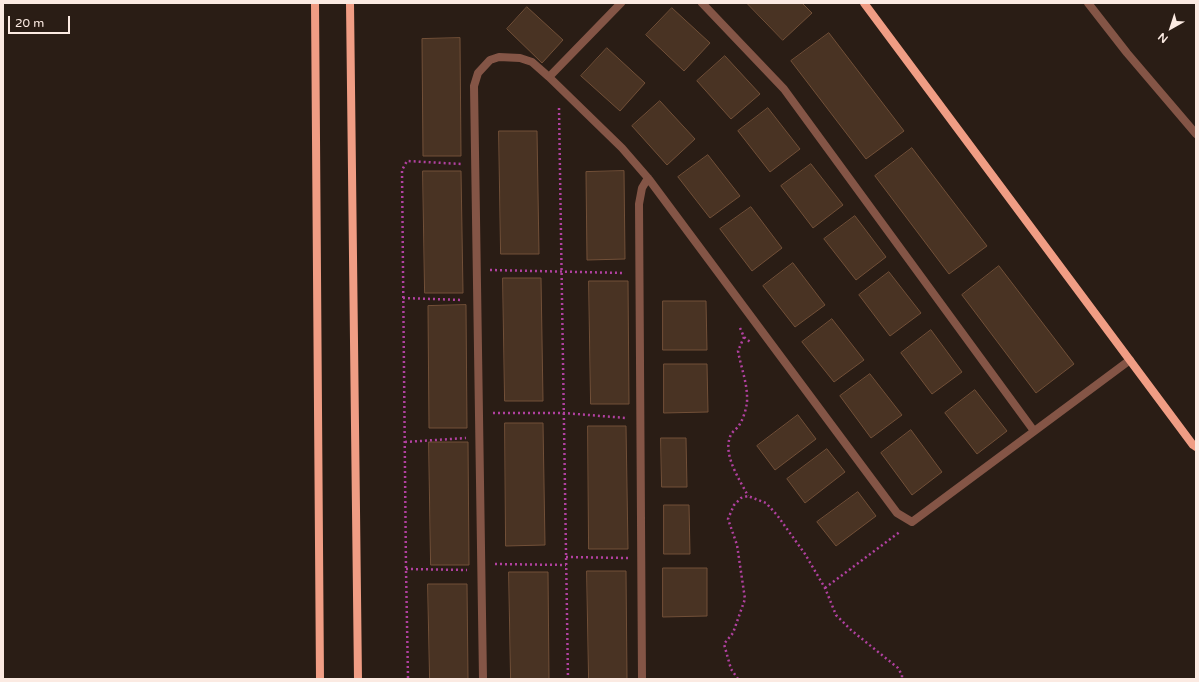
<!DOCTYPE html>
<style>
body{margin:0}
#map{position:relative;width:1199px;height:682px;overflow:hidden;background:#2a1d15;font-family:"Varela Round",sans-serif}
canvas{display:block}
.frame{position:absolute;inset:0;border:4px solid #fbeae2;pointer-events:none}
.north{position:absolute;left:1151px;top:8px;width:40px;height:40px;-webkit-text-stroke:3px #2a1d15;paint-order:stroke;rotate:219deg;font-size:11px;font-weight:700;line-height:16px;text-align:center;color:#fbeae2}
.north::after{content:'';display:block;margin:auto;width:14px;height:18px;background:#fbeae2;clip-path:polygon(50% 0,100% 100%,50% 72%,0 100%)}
.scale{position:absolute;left:8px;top:16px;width:62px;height:18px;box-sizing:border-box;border:2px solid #fbeae2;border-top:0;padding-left:5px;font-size:12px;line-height:14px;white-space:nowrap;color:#fbeae2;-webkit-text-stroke:3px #2a1d15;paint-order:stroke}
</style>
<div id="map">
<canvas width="1199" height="682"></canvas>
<div class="frame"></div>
<div class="north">N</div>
<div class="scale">20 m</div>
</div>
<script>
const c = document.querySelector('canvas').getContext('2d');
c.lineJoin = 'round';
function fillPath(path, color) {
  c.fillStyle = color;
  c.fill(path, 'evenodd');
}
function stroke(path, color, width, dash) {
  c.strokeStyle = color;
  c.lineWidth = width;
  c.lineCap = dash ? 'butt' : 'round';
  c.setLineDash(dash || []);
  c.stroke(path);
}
const building = new Path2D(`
 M747 3H802L812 13 783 40Z
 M527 7 563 40 542 63 507 29Z
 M672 8 710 43 684 71 646 35Z
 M829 33 904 131 866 159 791 61Z
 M460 38 461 156H423L422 39Z
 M607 48 645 83 620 111 581 76Z
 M725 56 760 94 731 119 697 81Z
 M660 101 695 139 667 165 632 126Z
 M768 108 800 149 770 172 738 131Z
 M499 131H537L539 254H501Z
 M912 148 987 246 949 274 875 176Z
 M708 155 740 196 710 218 678 177Z
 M811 164 843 205 813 228 781 186Z
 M423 171H461L463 293H425Z
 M624 171 625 259 587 260 586 172Z
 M751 207 782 248 752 271 720 229Z
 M855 216 886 257 856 280 824 239Z
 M793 263 825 305 795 327 763 286Z
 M999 266 1074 364 1036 393 962 295Z
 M889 272 921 313 890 336 859 295Z
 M503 278H541L543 401H505Z
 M589 281H628L629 404H591Z
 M663 301H706L707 350H663Z
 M466 305 467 428H429L428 306Z
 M832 319 864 360 834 382 802 342Z
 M931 330 962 372 932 394 901 353Z
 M664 364H707L708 412 664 413Z
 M870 374 902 415 871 438 840 396Z
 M975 390 1007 431 977 454 945 413Z
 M798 415 816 439 775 470 757 446Z
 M505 423H543L545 545 506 546Z
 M588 426H626L628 549H589Z
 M911 430 942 472 912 495 881 453Z
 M661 438H686L687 487H662Z
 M429 442H468L469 565H431Z
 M827 449 845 472 805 503 787 479Z
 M858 492 876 516 836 546 817 522Z
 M664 505H689L690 554H664Z
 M663 568H707V616L663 617Z
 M587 571H626L627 679H589Z
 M509 572H548L549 679H511Z
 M428 584H467L468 679H430Z`);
fillPath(building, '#493323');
stroke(building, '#725038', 1);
stroke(new Path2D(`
 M559 108 568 679
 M490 270 625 273
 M403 298 462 300
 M740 328 744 337 750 342
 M744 337 738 351C741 368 748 384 747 402 746 410 743 420 738 427 735 430 731 433 730 437 723 456 740 480 748 496
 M493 413H564L626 418
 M405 442 466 438
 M566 557 628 558
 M495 564 566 565
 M406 569 467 570
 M825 588 901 531
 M408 678 406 569 402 170 407 161 461 164
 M738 679 731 669 724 644 733 633 745 599 737 545 728 519 734 505 741 498 748 496 766 503 777 515 805 554 825 588 836 615 851 630 898 668 902 675V679`), '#b141a0', 2.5, [2, 3]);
stroke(new Path2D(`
 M702 3 784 89 1034 431
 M1088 3 1127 53 1196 134
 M549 77 621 3
 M483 679 474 86 478 73 490 60 499 57 520 58 532 62 549 77 622 148 648 178 897 513 912 522 1130 360
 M642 679 639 204 642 188 648 178`), '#845546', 8);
stroke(new Path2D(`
 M315 3 320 679
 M350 3 358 679
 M864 3 1193 445 1196 447`), '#f09d84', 8);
</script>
